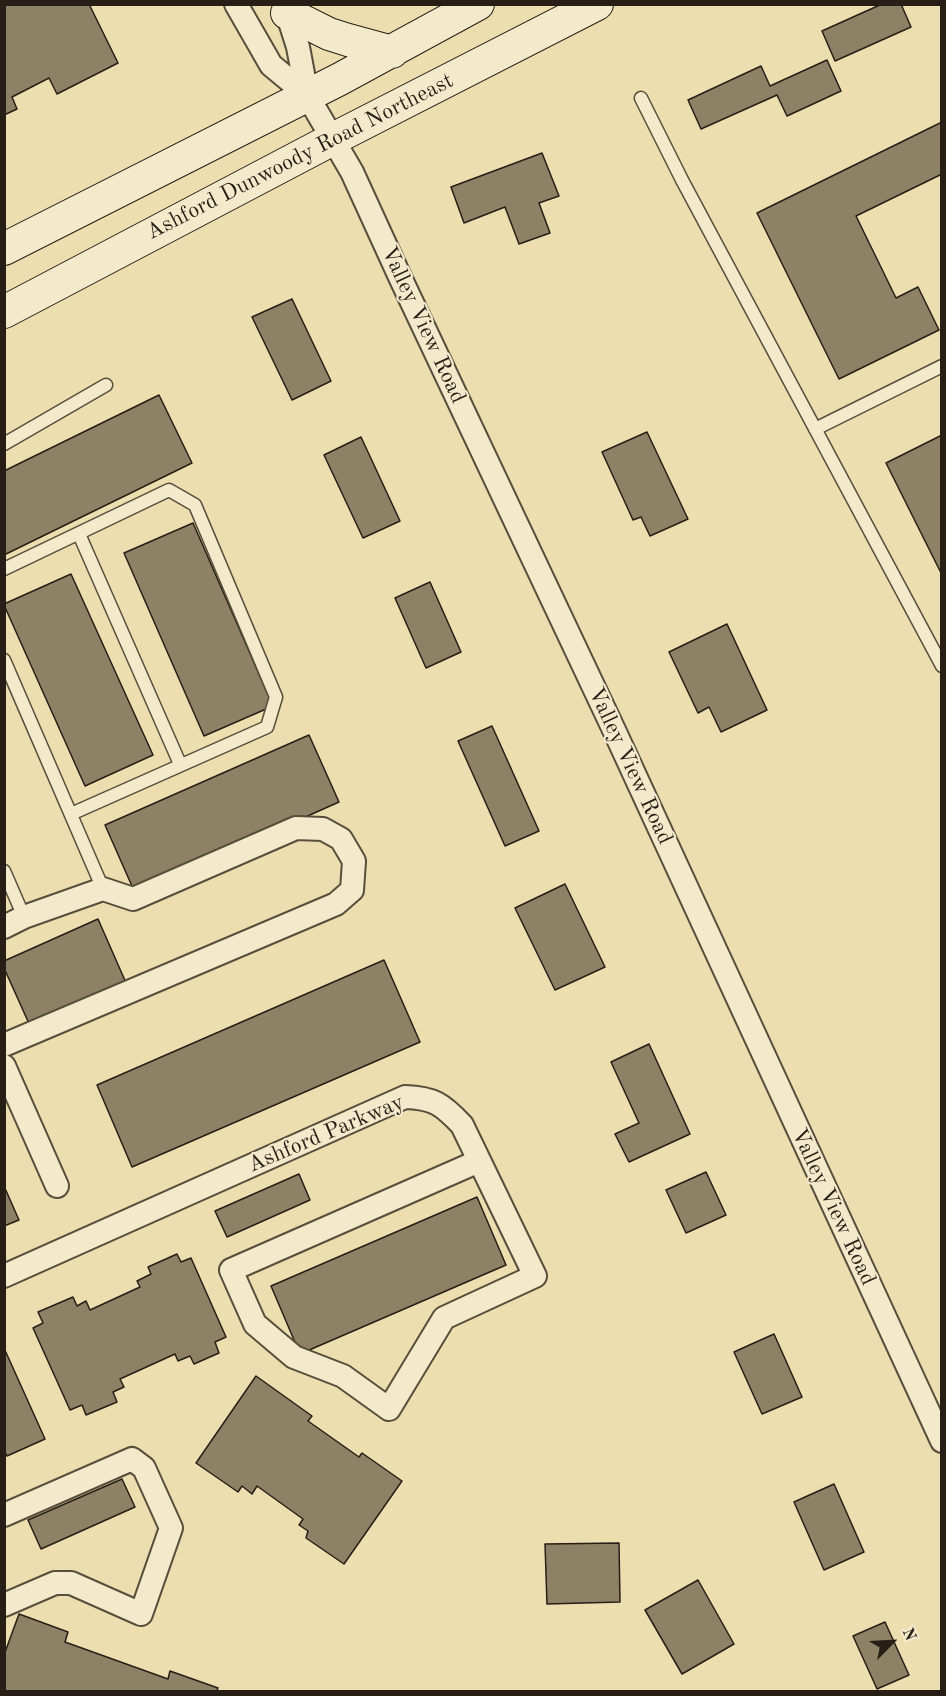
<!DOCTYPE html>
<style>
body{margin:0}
#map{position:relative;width:946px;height:1696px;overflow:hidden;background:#eddeb0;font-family:"Old Standard TT",serif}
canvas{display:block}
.frame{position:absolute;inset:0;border:6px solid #271e16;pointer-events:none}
.north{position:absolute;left:862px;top:1612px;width:60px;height:60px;-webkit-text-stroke:4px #f3eacc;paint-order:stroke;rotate:66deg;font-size:16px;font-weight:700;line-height:24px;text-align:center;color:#271e16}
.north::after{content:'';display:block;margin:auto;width:21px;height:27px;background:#271e16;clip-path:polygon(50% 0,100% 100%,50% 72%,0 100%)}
</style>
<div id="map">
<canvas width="946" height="1696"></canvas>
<div class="frame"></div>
<div class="north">N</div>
</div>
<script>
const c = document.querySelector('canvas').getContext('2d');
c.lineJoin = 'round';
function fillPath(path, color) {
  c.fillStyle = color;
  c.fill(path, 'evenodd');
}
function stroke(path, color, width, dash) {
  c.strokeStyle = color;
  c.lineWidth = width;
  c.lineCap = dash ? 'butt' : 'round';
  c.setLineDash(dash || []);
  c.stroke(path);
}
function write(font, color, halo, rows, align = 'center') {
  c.font = font + ' "Old Standard TT",serif';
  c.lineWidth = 4.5;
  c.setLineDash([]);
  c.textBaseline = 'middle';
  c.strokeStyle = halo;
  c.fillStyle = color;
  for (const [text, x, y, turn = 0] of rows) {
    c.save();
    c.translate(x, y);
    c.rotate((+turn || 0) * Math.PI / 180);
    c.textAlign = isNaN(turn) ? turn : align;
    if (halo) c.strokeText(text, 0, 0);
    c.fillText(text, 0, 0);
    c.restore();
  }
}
const building = new Path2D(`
 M4 4H89L118 63 57 94 49 78 12 97 17 109 4 115Z
 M882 4H901L911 27 835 61 822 31Z
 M827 60 841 91 787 116 777 95 701 129 688 100 761 66 770 86Z
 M942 122V174L856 216 896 298 918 287 939 330 839 379 757 213Z
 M542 153 559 196 539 203 550 233 519 244 505 207 464 223 451 187Z
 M292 299 331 381 292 400 252 317Z
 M159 395 192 463 4 555V471Z
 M647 432 688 519 650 536 641 517 633 520 602 452Z
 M942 435V575L886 463Z
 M361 437 400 521 363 538 324 455Z
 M193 523 273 706 204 736 124 553Z
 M71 574 153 755 85 786 4 605V604Z
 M430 582 461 652 426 668 395 598Z
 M727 624 767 710 721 732 709 707 698 713 669 652Z
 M492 726 539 831 505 846 458 741Z
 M309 735 339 802 135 893 105 825Z
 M565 884 605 967 555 990 515 908Z
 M98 919 127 985 31 1028 4 968V961Z
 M384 960 420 1042 132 1167 97 1085Z
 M649 1044 690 1134 629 1162 615 1134 639 1123 611 1062Z
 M706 1172 726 1215 686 1233 666 1190Z
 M299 1174 310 1200 227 1237 215 1211Z
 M4 1186 19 1220 4 1226Z
 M477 1197 506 1265 300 1354 271 1286Z
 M177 1254 181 1262 191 1258 226 1337 215 1342 219 1353 194 1364 190 1356 178 1361 175 1354 120 1379 124 1387 113 1392 117 1402 86 1415 82 1405 70 1410 33 1328 43 1323 38 1312 73 1297 77 1306 86 1301 90 1310 140 1287 137 1281 151 1274 148 1267Z
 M774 1334 802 1397 762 1414 734 1352Z
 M4 1348 45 1439 7 1456 4 1450Z
 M256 1376 312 1416 308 1421 359 1457 362 1453 402 1481 344 1564 306 1538 308 1531 299 1525 303 1519 257 1486 252 1494 242 1486 238 1492 196 1463Z
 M122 1479 135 1507 41 1549 28 1520Z
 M834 1484 864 1552 824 1570 794 1502Z
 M619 1543 620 1602 547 1604 545 1544Z
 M698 1580 734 1644 682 1674 645 1610Z
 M19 1614 68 1632 65 1642 168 1679 170 1671 218 1688 216 1692H4V1655Z
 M885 1622 909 1675 877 1689 853 1636Z`);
fillPath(building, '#8e8266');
stroke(building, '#271e16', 1.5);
const service = new Path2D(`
 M641 98 682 180 942 666
 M815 429 942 366
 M4 444 106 385
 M79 534 180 764
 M4 569 169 490 195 505 276 697 267 727 71 814
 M4 660 103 889
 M4 871 24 917`);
const minor = new Path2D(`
 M236 4 271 65 307 95 352 172 400 277 614 730 942 1441
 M285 6 298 47 307 95
 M4 927 24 917 103 889 133 899 296 828 323 829 341 839 354 861 352 890 336 904 4 1045
 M4 1066 57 1186
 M4 1276 405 1097C434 1098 442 1104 462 1125L535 1276 444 1318 389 1409 343 1376 294 1357 255 1324 231 1270 479 1161
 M4 1515 132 1459 144 1468 171 1528 141 1614 71 1583H55L4 1605`);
const secondary = new Path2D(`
 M287 13 329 34 348 40 392 52
 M4 249 340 79 478 4
 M4 312 333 139 597 4`);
stroke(service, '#584e3c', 15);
stroke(minor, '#584e3c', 26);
stroke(secondary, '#271e16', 34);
stroke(service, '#f3eacc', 12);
stroke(minor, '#f3eacc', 22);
stroke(secondary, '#f3eacc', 32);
write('22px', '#271e16', '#f3eacc', [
 ["Ashford Dunwoody Road Northeast",300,157,-27],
 ["Valley View Road",423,325,65],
 ["Valley View Road",630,766,65],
 ["Ashford Parkway",326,1134,-23],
 ["Valley View Road",833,1207,65]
]);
</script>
